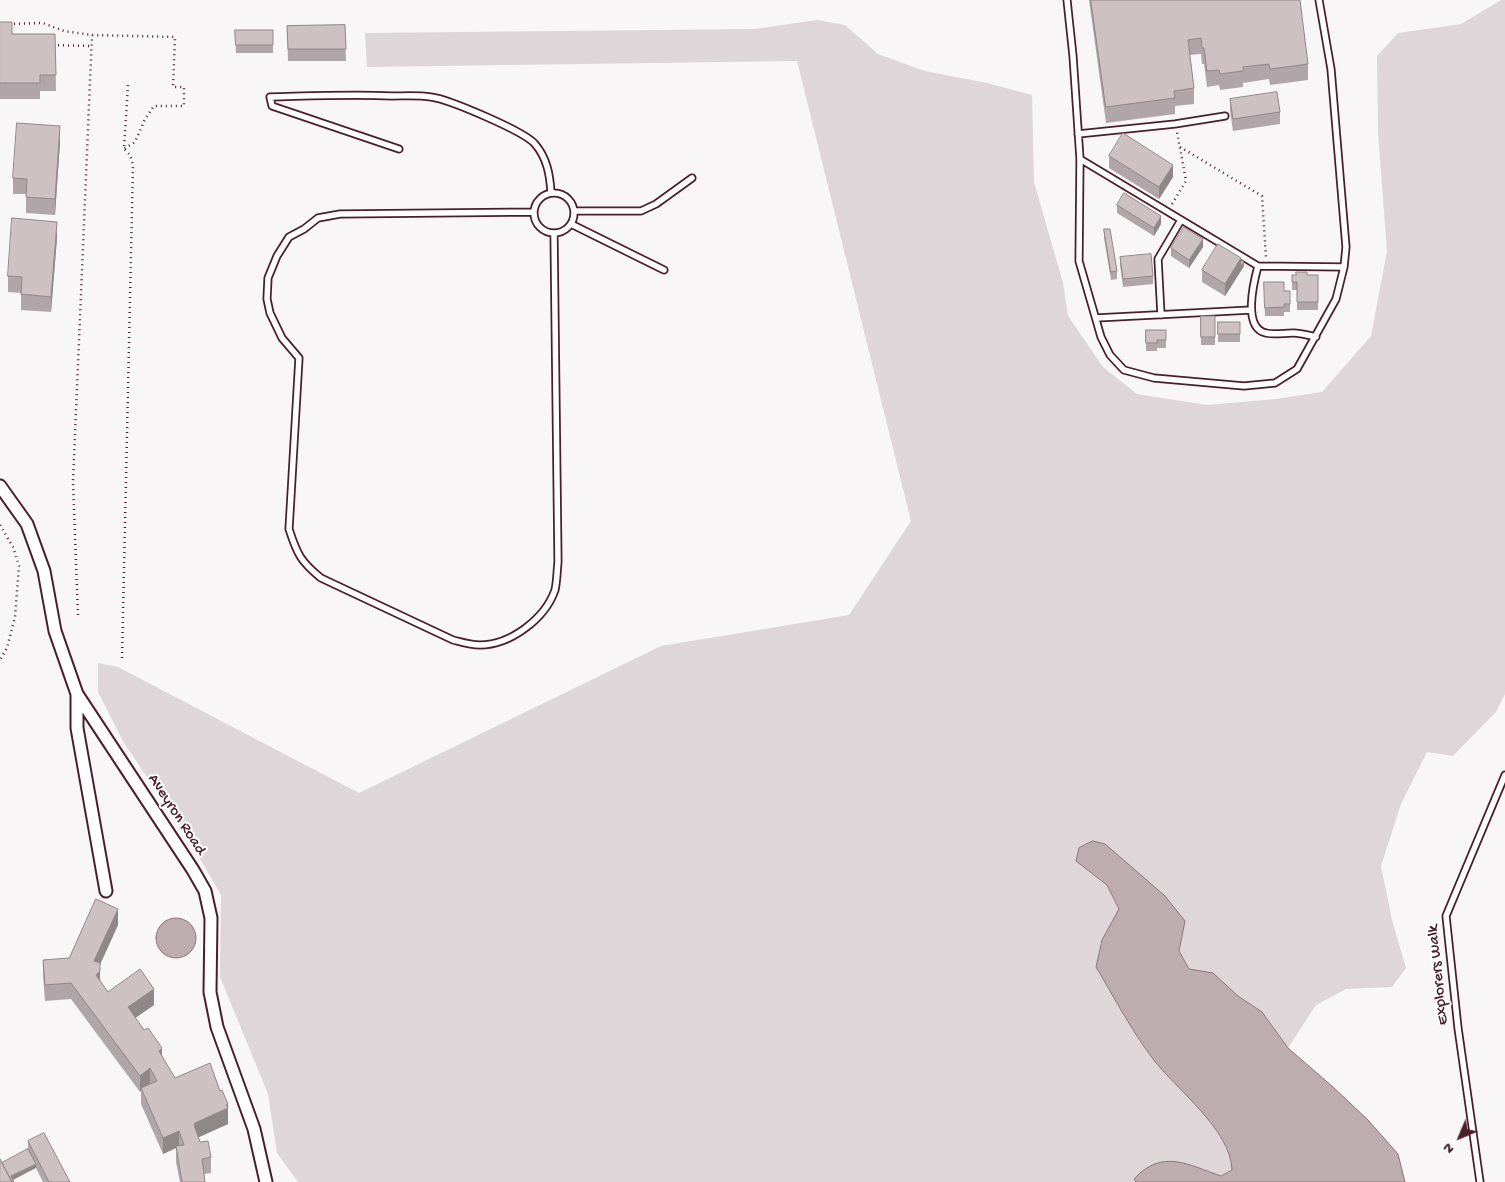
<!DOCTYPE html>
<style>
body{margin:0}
#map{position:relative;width:1505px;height:1182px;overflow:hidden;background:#f8f6f7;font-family:"Gochi Hand",sans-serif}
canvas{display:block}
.north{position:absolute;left:1435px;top:1112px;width:50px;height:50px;-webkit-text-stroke:4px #fff;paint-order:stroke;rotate:225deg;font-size:14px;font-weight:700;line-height:20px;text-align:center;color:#4a1f2b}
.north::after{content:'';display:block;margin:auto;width:18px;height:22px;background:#4a1f2b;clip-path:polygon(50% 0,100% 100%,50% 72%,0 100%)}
</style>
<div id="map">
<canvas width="1505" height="1182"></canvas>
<div class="north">N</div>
</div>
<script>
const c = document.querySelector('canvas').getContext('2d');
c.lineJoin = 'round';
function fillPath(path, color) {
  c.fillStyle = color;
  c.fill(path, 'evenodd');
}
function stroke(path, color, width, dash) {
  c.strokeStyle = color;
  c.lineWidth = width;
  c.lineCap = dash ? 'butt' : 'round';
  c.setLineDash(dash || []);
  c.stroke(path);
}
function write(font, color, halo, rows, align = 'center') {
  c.font = font + ' "Gochi Hand",sans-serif';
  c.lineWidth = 4;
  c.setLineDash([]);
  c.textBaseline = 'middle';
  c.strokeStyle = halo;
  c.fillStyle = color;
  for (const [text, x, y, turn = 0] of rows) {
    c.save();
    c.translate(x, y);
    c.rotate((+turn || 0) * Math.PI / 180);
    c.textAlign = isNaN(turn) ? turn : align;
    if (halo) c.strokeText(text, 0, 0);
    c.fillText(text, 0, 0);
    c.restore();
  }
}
fillPath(new Path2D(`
 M1501 0H1505V694L1496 712 1453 756 1427 752 1401 804 1381 866 1392 920 1406 968 1392 987 1346 989 1316 1005 1288 1048 1262 1012 1238 996 1213 974 1189 970 1179 951 1185 921 1079 848 1076 861 1107 885 1119 909 1102 940 1096 967C1114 997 1131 1030 1153 1059 1177 1089 1230 1130 1232 1170L1221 1176C1189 1165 1162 1148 1134 1179L1136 1182H298L277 1153 268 1094 220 977 221 895 188 838 124 743 98 692V663L118 667 359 793 661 646 849 615 911 521 797 61 367 67 365 33 754 29 817 20 845 25 878 54 925 71 987 83 1032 95 1034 182 1063 283 1068 316 1103 367 1137 394 1207 405 1276 399 1322 392 1371 336 1387 251 1378 133 1377 56 1398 33 1461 24Z`), '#ded6d9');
const water = new Path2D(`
 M1093 841 1105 844 1165 896 1185 921 1179 951 1189 969 1213 973 1238 996 1262 1012 1288 1048 1333 1087 1368 1120 1398 1154 1405 1182H1136L1134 1179C1162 1148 1189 1165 1221 1176L1232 1170C1231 1130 1176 1089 1153 1059 1131 1030 1114 997 1096 967L1102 940 1119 909 1107 885 1076 861 1079 848Z
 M156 938a20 20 0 1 1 40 0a20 20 0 1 1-40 0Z`);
fillPath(water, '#bdadb0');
stroke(water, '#8f747b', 1);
const lane = new Path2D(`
 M1067 0 1073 56 1080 159 1079 261 1101 337 1110 355 1124 370 1154 378 1244 386 1275 383 1297 369 1336 299 1344 267 1346 247 1331 69 1319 0
 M1078 134 1175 124 1225 116
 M399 149 272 106 270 97C311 96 352 94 392 96 405 96 418 95 431 97 448 99 524 131 535 144 547 158 550 175 551 193
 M1080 159 1258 266 1344 267
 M534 213a20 20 0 1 1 40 0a20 20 0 1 1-40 0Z
 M574 211H641L656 204 692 178
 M534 212 340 214 318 218 304 229 289 237 277 256 268 278 267 299 270 313 282 338 299 358 289 529C297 554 301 562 321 578L453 640C461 642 470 645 480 645 510 645 545 619 555 590 557 581 557 571 558 562L554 233
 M571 224 664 270
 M1258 266C1254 281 1242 328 1266 333 1274 335 1284 333 1293 333 1300 333 1308 335 1316 337
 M1161 315 1158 259 1181 220
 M1096 318 1251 310
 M1480 1182 1458 1028 1446 916 1505 775`);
const street = new Path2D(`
 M0 486 27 524 44 571 55 631 77 694 193 870 205 891 211 918 210 992 217 1027 254 1129 266 1182
 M77 694V728L106 891`);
stroke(lane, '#4a1f2b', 9);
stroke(street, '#4a1f2b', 15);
stroke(new Path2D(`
 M9 24 43 23 64 31 92 35 175 37 173 87H184V106H154L145 119 135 142 124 149
 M53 45 92 46
 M1180 147 1262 196 1266 258
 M1172 204 1186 181 1177 132
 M0 525 13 547 19 566 15 617 7 648 0 660
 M78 615 73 482 92 35
 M122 658 133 165 130 155 124 149 128 85`), '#4a1f2b', 2.5, [1, 4]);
stroke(lane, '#fff', 5.5);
stroke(street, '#fff', 11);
fillPath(new Path2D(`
 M1089 0H1300L1308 64V80L1270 85 1269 79 1243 83V87L1220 90 1219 85 1207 87 1204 64H1202L1201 54 1190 55 1194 88V104L1175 106V114L1106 123Z
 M0 22 12 34H55L56 91H40V99H0Z
 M345 25 346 61H288L287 26Z
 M235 30H273V53H236Z
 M1230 99 1280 112V124L1233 131 1230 111Z
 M60 142 55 215 26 213V194H13V178Z
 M1109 156 1173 177 1159 199 1109 168Z
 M1117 205 1161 224 1154 236 1117 213Z
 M1104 229 1117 271V279L1111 280 1104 238Z
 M57 238 51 312 21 310V293L8 292V276Z
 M1203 247 1189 268 1171 256V248Z
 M1120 257 1153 276V284L1123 287 1120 265Z
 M1241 260 1244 266 1225 296 1202 282V270Z
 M1292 275H1318V310H1297V290H1292Z
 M1264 282 1284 291H1290V312H1284V316H1265Z
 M1201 316H1215V345H1201Z
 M1218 322H1240V342H1218Z
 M1146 330H1166V348H1157V351H1146Z
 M118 925 100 965V981L108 992 154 1005 135 1018 162 1056 175 1078 220 1091 228 1104V1124L198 1137 200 1142 211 1157V1173L204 1174 205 1182H180L176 1162V1148L163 1154 141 1104V1090L140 1092 71 999 45 1001 43 976V960L69 958Z
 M28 1141 70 1182H43L36 1168 2 1163 28 1149Z`), '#b0a6a9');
fillPath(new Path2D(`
 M60 126V142L55 215V199Z
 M1173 165V177L1159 199V187Z
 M1161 216V224L1154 236V228Z
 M57 222V238L51 312V297Z
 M1203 239V247L1189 268V260Z
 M1241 258V266L1244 262V266L1225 296V284Z
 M118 909V925L94 977V961Z
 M100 971V987L96 975Z
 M154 989V1005L128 1023V1007Z
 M162 1048V1064L159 1051Z
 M150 1068V1084L141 1088V1090L140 1092V1076Z
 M228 1104V1124L195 1139 194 1125 195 1123Z
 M179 1131V1147L176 1146V1148L163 1154V1138Z
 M36 1164V1168L11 1181V1176Z`), '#908789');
const building = new Path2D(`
 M1091 0H1300L1308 64 1270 69 1269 64 1243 67V71L1220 74 1219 70 1207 71 1204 48H1202L1201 38 1188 40 1194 88 1174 91 1175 98 1106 107Z
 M0 22H12V34H55L56 75H40V83H0Z
 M345 25 346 49H288L287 26Z
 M235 30H273V45H236Z
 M1277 92 1280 112 1233 119 1230 99Z
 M17 123 60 126 55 199 26 197 27 179 13 178Z
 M1123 133 1173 165 1159 187 1109 156Z
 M1124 193 1161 216 1154 228 1117 205Z
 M12 218 57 222 51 297 21 294 22 277 8 276Z
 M1184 227 1203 239 1189 260 1171 248Z
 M1104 229H1110L1117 271 1111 272Z
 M1218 244 1241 258 1225 284 1202 270Z
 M1151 254 1153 276 1123 279 1120 257Z
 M1241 260 1244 262 1241 266Z
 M1296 272H1307V275H1318V302H1297V282H1292V275H1296Z
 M1264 282H1284V291H1290V304H1284V307L1265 308Z
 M1201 316H1215V337H1201Z
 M1218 322H1240V334H1218Z
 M1146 330H1166V340H1157V343H1146Z
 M96 899 118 909 94 961 100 963V971L96 975 108 992 140 969 154 989 128 1007 144 1030 148 1028 162 1048 159 1051 175 1078 210 1063 220 1091 222 1090 228 1104 226 1105 228 1108 195 1123 194 1125 200 1142 208 1141 211 1157 202 1159 205 1182H182L176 1146 184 1145 179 1131 163 1138 141 1088 157 1081 150 1068 140 1076 71 983 45 985 43 960 69 958Z
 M44 1133 70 1182H49L28 1141Z
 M28 1149 36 1164 11 1176 14 1182H12L2 1163Z
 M0 1159 12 1182H0Z`);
fillPath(building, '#cdc1c4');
stroke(building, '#908789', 1);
write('16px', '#4a1f2b', '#fff', [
 ["Aveyron Road",176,815,57],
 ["Explorers Walk",1439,975,-96]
]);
</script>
